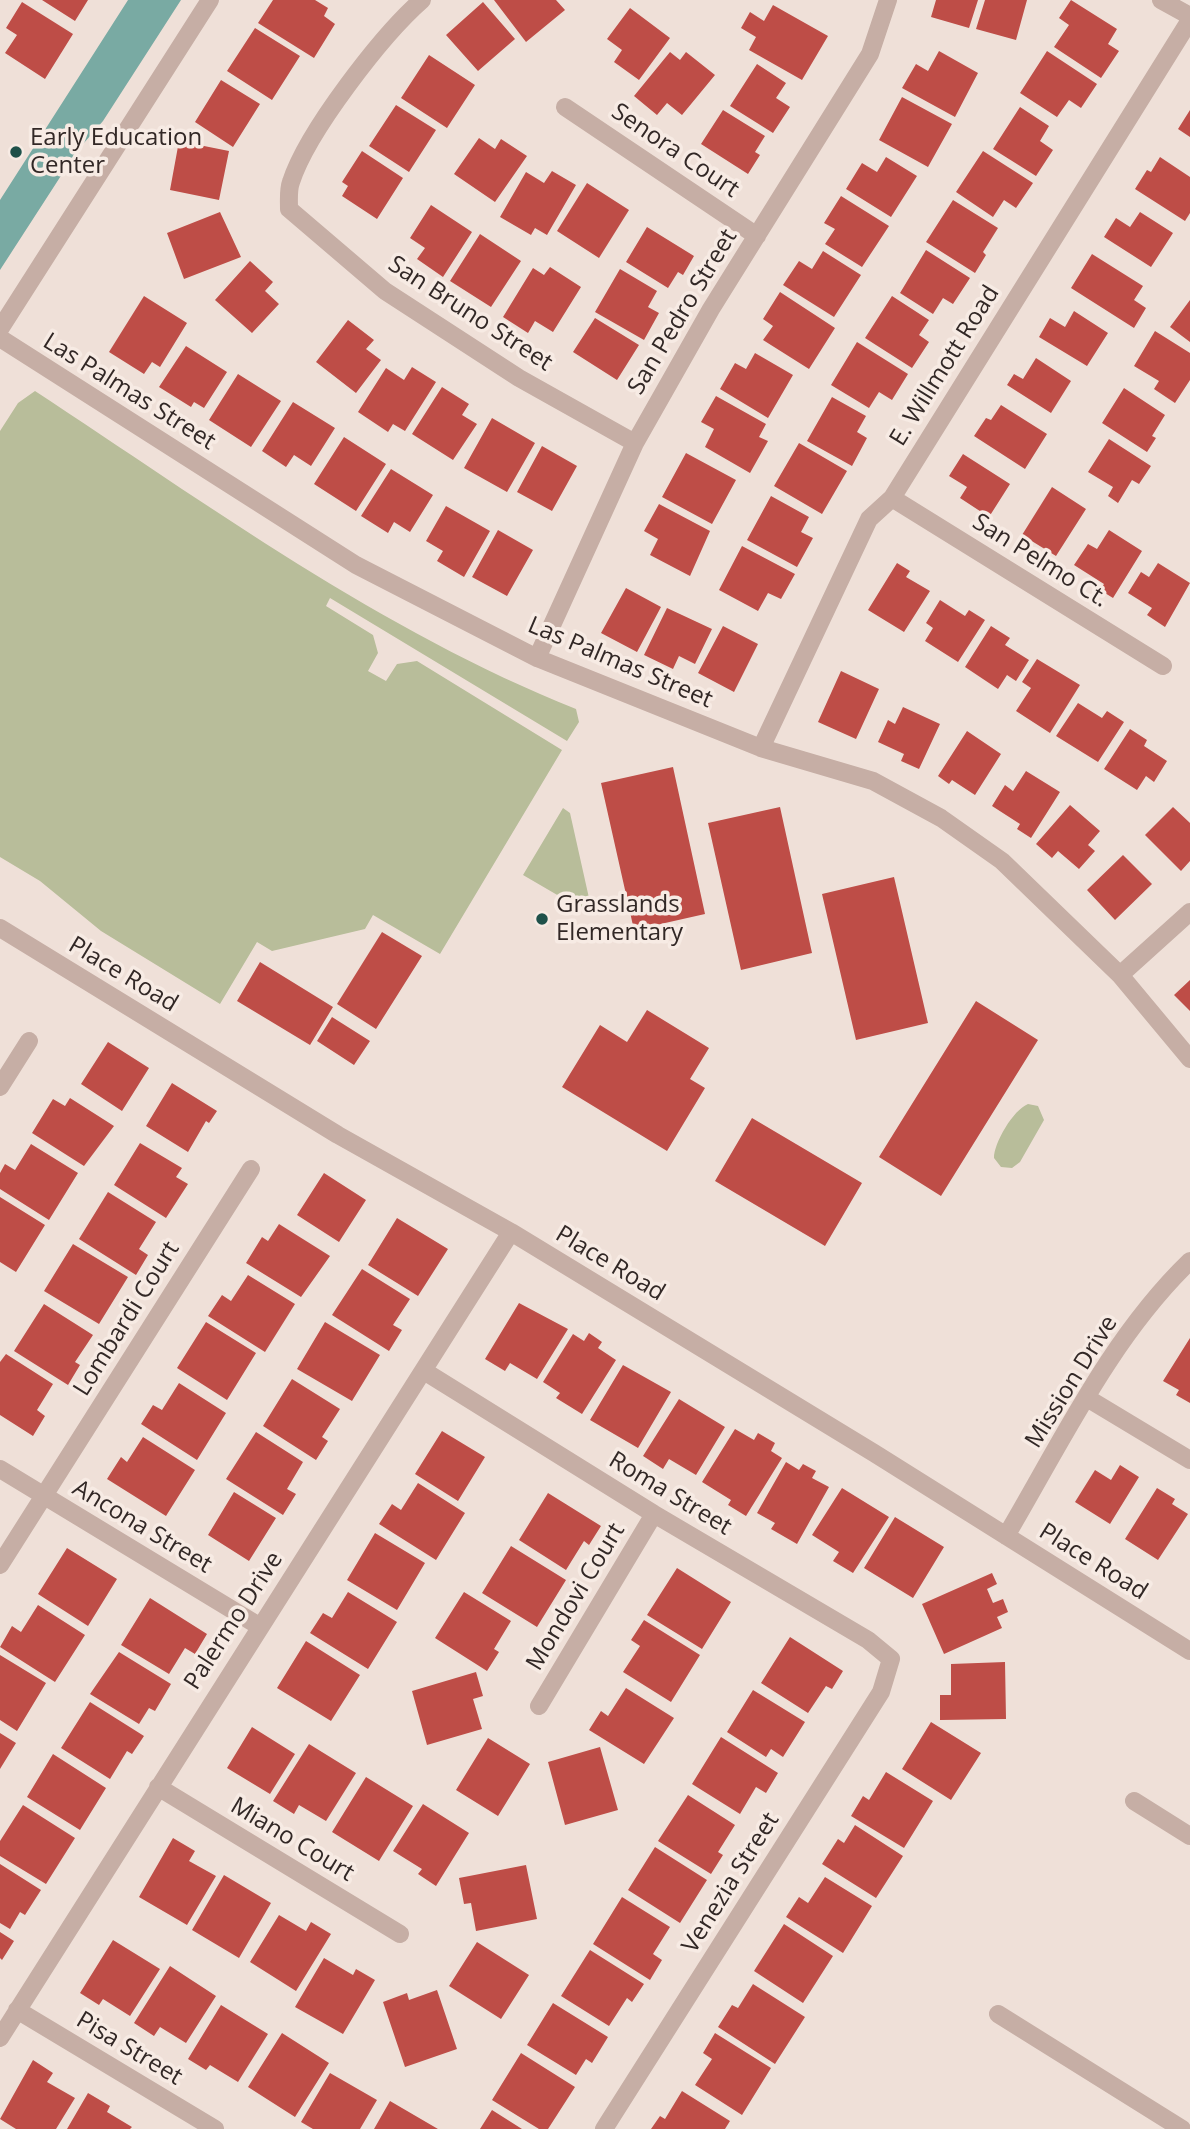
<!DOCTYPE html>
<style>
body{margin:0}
canvas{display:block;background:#efe0d8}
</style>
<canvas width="1190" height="2129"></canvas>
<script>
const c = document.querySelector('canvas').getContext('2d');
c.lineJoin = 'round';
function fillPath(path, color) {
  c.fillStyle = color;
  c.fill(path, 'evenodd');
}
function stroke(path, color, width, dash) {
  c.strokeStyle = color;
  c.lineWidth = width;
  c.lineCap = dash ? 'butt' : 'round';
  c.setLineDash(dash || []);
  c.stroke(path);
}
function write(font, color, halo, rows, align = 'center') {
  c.font = font + ' "Open Sans",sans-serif';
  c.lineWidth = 7;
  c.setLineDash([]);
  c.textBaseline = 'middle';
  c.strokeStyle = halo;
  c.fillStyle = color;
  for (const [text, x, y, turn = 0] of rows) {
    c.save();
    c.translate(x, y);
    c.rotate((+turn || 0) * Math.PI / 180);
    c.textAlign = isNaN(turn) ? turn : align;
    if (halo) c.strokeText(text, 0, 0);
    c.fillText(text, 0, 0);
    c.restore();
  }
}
fillPath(new Path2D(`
 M35 391C210 506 381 631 576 709L579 722 567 741 330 598 326 606 373 635 378 653 368 671 386 681 397 664 417 661 562 750 440 954 373 915 365 929 272 951 257 942 220 1004 101 931 40 881 0 857V431L18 403Z
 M563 808 570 813 589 898 583 910 523 875Z
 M1028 1104 1038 1106 1044 1120 1020 1162 1012 1168 1001 1167 994 1158C994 1143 1013 1110 1028 1104Z`), '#b8bd9a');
fillPath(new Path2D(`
 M128 0H181L103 121 77 151 0 270V200Z`), '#79aaa3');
fillPath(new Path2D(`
 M42 0H88L75 21Z
 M273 0H315L328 8 324 16 335 24 314 58 258 23Z
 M494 0H556L565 10 526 42Z
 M936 0H978L969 28 931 17Z
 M985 0H1027L1016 40 976 29Z
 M1071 0 1117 29 1108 44 1119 51 1101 78 1054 47 1069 25 1059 18Z
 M22 2 73 34 45 79 5 53 17 35 6 28Z
 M483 2 515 39 478 71 446 35Z
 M773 5 828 36 802 80 749 50 756 37 741 28 750 12 764 21Z
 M630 8 670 38 639 80 614 62 622 50 607 39Z
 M255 28 300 56 272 100 227 71Z
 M939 51 978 73 955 117 902 88 916 64 928 71Z
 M1047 51 1097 84 1081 108 1069 100 1057 117 1020 93Z
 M670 52 680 60 686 52 715 75 682 115 667 103 657 115 634 96Z
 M429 55 475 85 447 128 401 98Z
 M757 64 786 83 776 98 790 107 773 133 730 106Z
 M221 80 260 104 233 147 195 122Z
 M902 97 952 124 928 167 879 140Z
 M396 105 436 130 409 172 369 146Z
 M1020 107 1049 126 1040 141 1053 150 1036 176 993 149Z
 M723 110 765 136 755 152 760 155 748 174 701 144Z
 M1190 110V137L1178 129Z
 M479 138 495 149 501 139 527 156 495 202 454 174Z
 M179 141 229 151 219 200 170 190Z
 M362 151 403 178 377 219 342 196 348 186 342 182Z
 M983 151 1033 183 1016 208 1004 200 993 217 956 192Z
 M886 157 917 176 891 217 846 189 862 163 877 172Z
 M1160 157 1190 177V213L1185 221 1135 189 1147 170 1151 172Z
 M552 171 576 185 547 235 535 228 531 235 500 217 526 172 544 183Z
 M587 183 629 210 599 258 557 231Z
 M841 196 889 226 862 267 825 244 835 229 824 223Z
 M953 200 998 228 983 252 986 255 975 273 926 242Z
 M431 205 472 232 443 277 417 259 425 248 410 238Z
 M220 212 241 257 184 279 167 233Z
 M1140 212 1173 233 1151 267 1104 237 1116 218 1130 227Z
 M647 227 694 256 683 275 678 272 668 288 626 262Z
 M480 234 521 261 491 307 450 281Z
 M926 250 970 278 953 304 943 298 933 314 900 293Z
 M823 251 861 275 834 317 783 285 799 261 812 269Z
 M1092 254 1143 286 1134 300 1146 308 1134 328 1071 288Z
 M250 261 273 282 265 291 279 304 252 333 215 300Z
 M550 267 581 287 553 332 535 321 528 333 503 317 533 268 544 275Z
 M620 269 657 291 648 307 659 313 644 340 595 312Z
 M780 292 835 328 809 369 763 340 773 326 763 319Z
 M144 296 187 323 160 367 152 362 144 374 109 352Z
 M892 296 929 320 919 335 929 342 912 368 865 338Z
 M1190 300V342L1170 327Z
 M1074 311 1108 333 1087 366 1039 337 1050 318 1065 327Z
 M595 318 639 345 617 380 573 352Z
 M348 320 374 340 366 349 381 360 356 393 316 362Z
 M1155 331 1190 353V380L1175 403 1154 389 1159 381 1134 366Z
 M857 342 908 374 892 400 879 392 869 408 831 385Z
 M186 346 227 372 204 408 194 402 191 407 159 387Z
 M755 353 793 375 768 418 720 389 735 363 746 369Z
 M1036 358 1071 381 1051 413 1007 385 1014 374 1023 379Z
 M412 367 436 382 405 431 393 424 388 432 358 412 386 368 404 380Z
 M238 374 281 401 251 447 209 420Z
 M442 387 469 404 462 415 477 424 453 460 412 434Z
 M1124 388 1165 415 1152 436 1156 438 1147 452 1102 423Z
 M716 396 766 424 759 437 768 441 750 473 705 447 714 429 701 422Z
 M832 397 866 416 857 432 867 438 852 466 807 441Z
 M293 402 335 428 311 466 294 455 286 467 262 451Z
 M1001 405 1047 434 1025 469 974 436 986 418 991 420Z
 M492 418 535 443 507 492 464 468Z
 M344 437 386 464 356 511 314 484Z
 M1109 439 1151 466 1139 484 1132 480 1118 503 1108 496 1113 487 1088 472Z
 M799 443 847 471 822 514 774 486Z
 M542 446 577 466 552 511 517 492Z
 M686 453 736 480 712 524 662 497Z
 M963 454 1010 484 989 517 960 498 967 487 949 476Z
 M391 469 433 495 410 532 394 522 388 533 361 516Z
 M1052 487 1086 509 1056 556 1022 535Z
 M771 496 809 517 801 532 813 538 797 567 747 540Z
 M659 504 710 531 690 576 650 555 658 539 644 531Z
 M446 506 490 531 464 577 437 561 443 551 426 541Z
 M498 530 533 550 507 596 472 577Z
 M1109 530 1142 551 1113 598 1100 590 1104 584 1074 565 1088 544 1097 549Z
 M742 546 795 574 781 599 768 593 758 611 719 590Z
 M897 563 910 571 906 577 930 591 904 632 868 610Z
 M1158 563 1190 583 1165 627 1147 615 1152 608 1128 593 1141 572 1149 577Z
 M626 588 661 607 637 652 601 633Z
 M940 600 965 616 969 610 985 620 958 662 925 641 933 628 926 623Z
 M667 608 712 629 695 664 679 656 673 669 644 655Z
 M723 626 758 644 734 692 698 673Z
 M991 626 1010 638 1005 645 1029 660 1016 681 1007 675 998 689 965 667Z
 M1037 659 1080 685 1050 733 1016 711 1031 688 1022 682Z
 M841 671 879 689 856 739 818 722Z
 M1078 703 1102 718 1107 711 1124 722 1098 762 1056 736Z
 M903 707 940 724 919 769 901 761 904 754 878 742 888 720 895 724Z
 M1130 729 1147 740 1144 746 1167 761 1154 782 1146 776 1137 790 1104 769Z
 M967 731 1001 754 975 795 952 780 949 784 938 776Z
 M673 767 705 914 634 930 601 783Z
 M1026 771 1060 792 1031 838 1017 829 1020 824 992 806 1005 785 1013 791Z
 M1070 805 1100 831 1088 845 1095 851 1079 869 1058 851 1052 858 1036 844Z
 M780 807 812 953 741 970 708 823Z
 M1173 807 1190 823V861L1181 871 1145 835Z
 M1123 855 1152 884 1115 920 1087 890Z
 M894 877 928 1023 856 1040 822 894Z
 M382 932 422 956 376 1029 337 1004Z
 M260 962 333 1007 310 1045 237 1001Z
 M1190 980V1011L1174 995Z
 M976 1001 1038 1040 941 1196 879 1157Z
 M647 1010 709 1048 690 1079 705 1088 667 1151 562 1087 600 1025 627 1042Z
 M332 1017 370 1041 354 1065 317 1041Z
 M108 1042 149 1068 122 1111 81 1084Z
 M172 1083 217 1111 209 1123 206 1121 188 1152 146 1126Z
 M70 1098 114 1126 84 1166 32 1133 53 1099 65 1106Z
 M752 1118 862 1183 825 1246 715 1181Z
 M140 1143 182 1168 176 1177 188 1184 166 1218 114 1185Z
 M31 1144 78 1173 49 1220 0 1189V1173L5 1164 15 1170Z
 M324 1173 366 1200 339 1242 297 1215Z
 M108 1192 156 1222 139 1249 148 1255 136 1275 79 1239Z
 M0 1197 45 1225 16 1272 0 1262Z
 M397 1218 448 1249 418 1296 368 1265Z
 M279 1224 330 1256 301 1297 246 1263 262 1237 268 1241Z
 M73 1244 128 1277 99 1324 44 1291Z
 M362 1269 410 1299 393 1325 402 1330 389 1351 332 1315Z
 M248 1275 295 1304 265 1352 208 1316 222 1295 231 1301Z
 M519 1303 568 1329 537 1379 510 1363 505 1371 485 1359Z
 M44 1304 93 1335 75 1362 80 1365 68 1385 14 1351Z
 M206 1322 256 1353 227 1400 177 1368Z
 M325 1322 380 1355 352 1401 297 1369Z
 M589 1333 602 1342 598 1348 616 1360 582 1414 556 1398 560 1393 543 1382 573 1334 584 1341Z
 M1190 1338V1403L1176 1395 1179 1390 1163 1381Z
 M6 1354 53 1384 37 1410 45 1416 33 1436 0 1415V1362Z
 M623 1365 671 1392 638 1448 590 1420Z
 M292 1379 340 1409 322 1437 328 1441 316 1460 263 1426Z
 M179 1383 226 1413 197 1460 141 1424 153 1405 162 1410Z
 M679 1399 725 1427 696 1475 669 1459 663 1469 643 1456Z
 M735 1429 754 1440 758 1433 775 1443 771 1451 782 1458 746 1516 728 1505 731 1500 702 1482Z
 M442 1431 485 1457 458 1501 415 1474Z
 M256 1432 303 1462 287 1489 296 1494 283 1515 226 1479Z
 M143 1437 195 1470 166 1516 107 1479 121 1457 127 1462Z
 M786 1462 799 1470 803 1464 816 1471 812 1478 829 1487 797 1544 771 1529 775 1523 757 1513Z
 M1120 1465 1139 1477 1110 1524 1075 1502 1095 1470 1111 1480Z
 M418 1483 465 1513 436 1560 379 1524 392 1504 401 1510Z
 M842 1488 889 1517 853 1573 833 1561 839 1552 812 1535Z
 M1157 1488 1175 1499 1172 1504 1188 1514 1158 1560 1125 1539Z
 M234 1492 276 1518 249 1561 208 1535Z
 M548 1493 601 1526 589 1545 584 1541 566 1570 519 1540Z
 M895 1517 944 1547 913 1598 864 1568Z
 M375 1533 425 1563 397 1610 347 1580Z
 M511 1546 566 1580 537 1627 482 1593Z
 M67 1548 117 1579 88 1626 38 1594Z
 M677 1568 731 1602 702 1649 647 1615Z
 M992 1573 997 1584 987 1589 993 1603 1003 1599 1008 1612 997 1617 1002 1628 944 1654 922 1604Z
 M348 1592 397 1622 368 1669 310 1633 323 1613 332 1618Z
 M464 1592 511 1621 494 1649 499 1652 487 1671 435 1638Z
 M150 1598 207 1634 195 1654 185 1648 169 1674 121 1645Z
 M38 1605 85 1635 55 1682 0 1647 12 1626 21 1632Z
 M644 1620 700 1655 671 1702 623 1672 640 1646 631 1640Z
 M790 1637 843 1671 832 1689 826 1686 808 1713 761 1683Z
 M306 1641 360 1675 331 1721 277 1688Z
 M119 1652 171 1684 155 1711 149 1708 139 1724 90 1694Z
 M0 1655 46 1683 17 1731 0 1720Z
 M1005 1662 1006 1719 940 1720V1695H951V1664Z
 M476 1672 483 1696 473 1699 482 1729 427 1745 412 1691Z
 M626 1688 674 1718 644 1764 589 1730 601 1711 608 1716Z
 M753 1690 805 1722 783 1757 771 1749 766 1757 727 1732Z
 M90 1702 144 1736 132 1754 127 1751 110 1779 61 1748Z
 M931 1722 981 1753 951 1800 902 1769Z
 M252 1727 295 1754 270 1794 227 1768Z
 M0 1733 16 1743 0 1769Z
 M721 1737 778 1773 766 1793 756 1787 740 1814 692 1784Z
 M488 1738 530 1764 498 1816 456 1790Z
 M309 1744 356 1773 326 1821 299 1805 294 1814 273 1801Z
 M600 1747 618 1810 565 1825 548 1762Z
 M53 1754 106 1788 80 1830 27 1797Z
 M886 1772 933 1801 904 1848 851 1816 863 1796 869 1800Z
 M366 1777 413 1806 379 1861 332 1832Z
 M688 1795 735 1825 718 1852 723 1855 711 1874 658 1841Z
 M423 1804 469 1833 436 1886 418 1874 422 1869 393 1851Z
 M23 1805 75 1838 46 1884 0 1856V1841Z
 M855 1825 903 1856 876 1898 822 1864 838 1839 844 1843Z
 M173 1838 195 1851 189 1861 216 1876 187 1925 139 1897Z
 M655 1847 707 1880 680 1923 628 1890Z
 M0 1864 41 1890 25 1915 20 1912 10 1929 0 1923Z
 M526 1865 537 1919 476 1931 471 1903 464 1904 459 1878Z
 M224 1875 271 1903 239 1958 192 1930Z
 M825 1877 872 1906 843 1953 786 1917 799 1897 808 1903Z
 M622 1897 670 1927 653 1954 662 1960 650 1980 593 1944Z
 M279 1915 306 1931 311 1922 331 1934 296 1991 250 1962Z
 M784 1924 833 1956 803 2003 754 1971Z
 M0 1932 14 1941 2 1960 0 1958Z
 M113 1940 160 1969 130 2016 103 1999 99 2005 80 1993Z
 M477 1942 529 1975 501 2019 449 1986Z
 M590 1950 644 1984 632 2002 627 1998 609 2026 561 1996Z
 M324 1958 353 1975 356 1969 375 1980 343 2034 295 2007Z
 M170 1966 216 1996 186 2043 160 2027 154 2036 134 2023Z
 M753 1984 805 2017 775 2064 718 2027 732 2005 738 2008Z
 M437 1990 457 2049 405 2067 383 2002 407 1993 409 2000Z
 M553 2003 608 2037 592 2063 586 2059 576 2075 527 2045Z
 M221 2005 268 2034 238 2082 210 2065 206 2070 188 2059Z
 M282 2033 329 2063 295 2117 248 2087Z
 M715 2033 771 2068 742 2115 695 2085 712 2059 703 2053Z
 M521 2053 575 2087 548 2129H539L492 2100Z
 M33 2060 53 2073 47 2082 75 2098 56 2129H16L0 2119Z
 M330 2073 377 2100 360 2129H313L301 2122Z
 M682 2091 730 2121 725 2129H651L660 2116 665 2119Z
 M88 2093 110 2106 107 2112 132 2127 130 2129H67Z
 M390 2101 438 2129H374Z
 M492 2110 522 2129H480Z`), '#be4d47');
stroke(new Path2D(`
 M422 0C382 35 307 132 291 182 288 190 289 200 289 209L385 291 519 378 635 443
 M1161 0 1190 16
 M565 107 757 236
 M0 329 210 0
 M0 338 356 565 537 658 761 748 873 781 941 818 1002 861 1120 975 1190 1059
 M892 498 1163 666
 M537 658 635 443 711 309 870 54 888 0
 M761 748 869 519 892 498 1190 20
 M0 928 338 1135 511 1232 874 1453 1190 1651
 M1120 975 1190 912
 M0 1087 29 1041
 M424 1371 654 1514 868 1640 891 1659 881 1692 604 2129
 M1087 1398 1190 1460
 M0 1469 259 1626
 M1006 1536C1061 1443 1111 1337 1190 1261
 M0 1565 251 1169
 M539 1706 654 1514
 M158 1787 400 1934
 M1134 1801 1190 1836
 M17 2010 215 2129
 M998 2014 1182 2129
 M0 2038 511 1232`), '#c6aea5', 18);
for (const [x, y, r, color] of [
 [16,152,7,"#1f514a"],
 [542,919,7,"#1f514a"]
]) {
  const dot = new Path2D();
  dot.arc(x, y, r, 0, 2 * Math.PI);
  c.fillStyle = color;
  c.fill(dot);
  stroke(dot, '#f7ebe4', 2.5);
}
write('24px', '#322826', '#f7ebe4', [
 ["Early Education",30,138],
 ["Center",30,166],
 ["Grasslands",556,905],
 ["Elementary",556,933]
], 'left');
write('24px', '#322826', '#f7ebe4', [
 ["Senora Court",675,151,34],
 ["San Pedro Street",683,312,-59],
 ["San Bruno Street",470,314,33],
 ["E. Willmott Road",945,366,-58],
 ["Las Palmas Street",129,392,32],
 ["San Pelmo Ct.",1040,561,32],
 ["Las Palmas Street",620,663,23],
 ["Place Road",123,975,31],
 ["Place Road",610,1264,31],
 ["Lombardi Court",127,1319,-58],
 ["Mission Drive",1072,1382,-58],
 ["Roma Street",670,1494,31],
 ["Ancona Street",142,1527,31],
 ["Place Road",1093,1562,32],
 ["Mondovi Court",576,1597,-59],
 ["Palermo Drive",234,1621,-57],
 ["Miano Court",292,1840,31],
 ["Venezia Street",731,1883,-58],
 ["Pisa Street",129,2049,31]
]);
</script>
